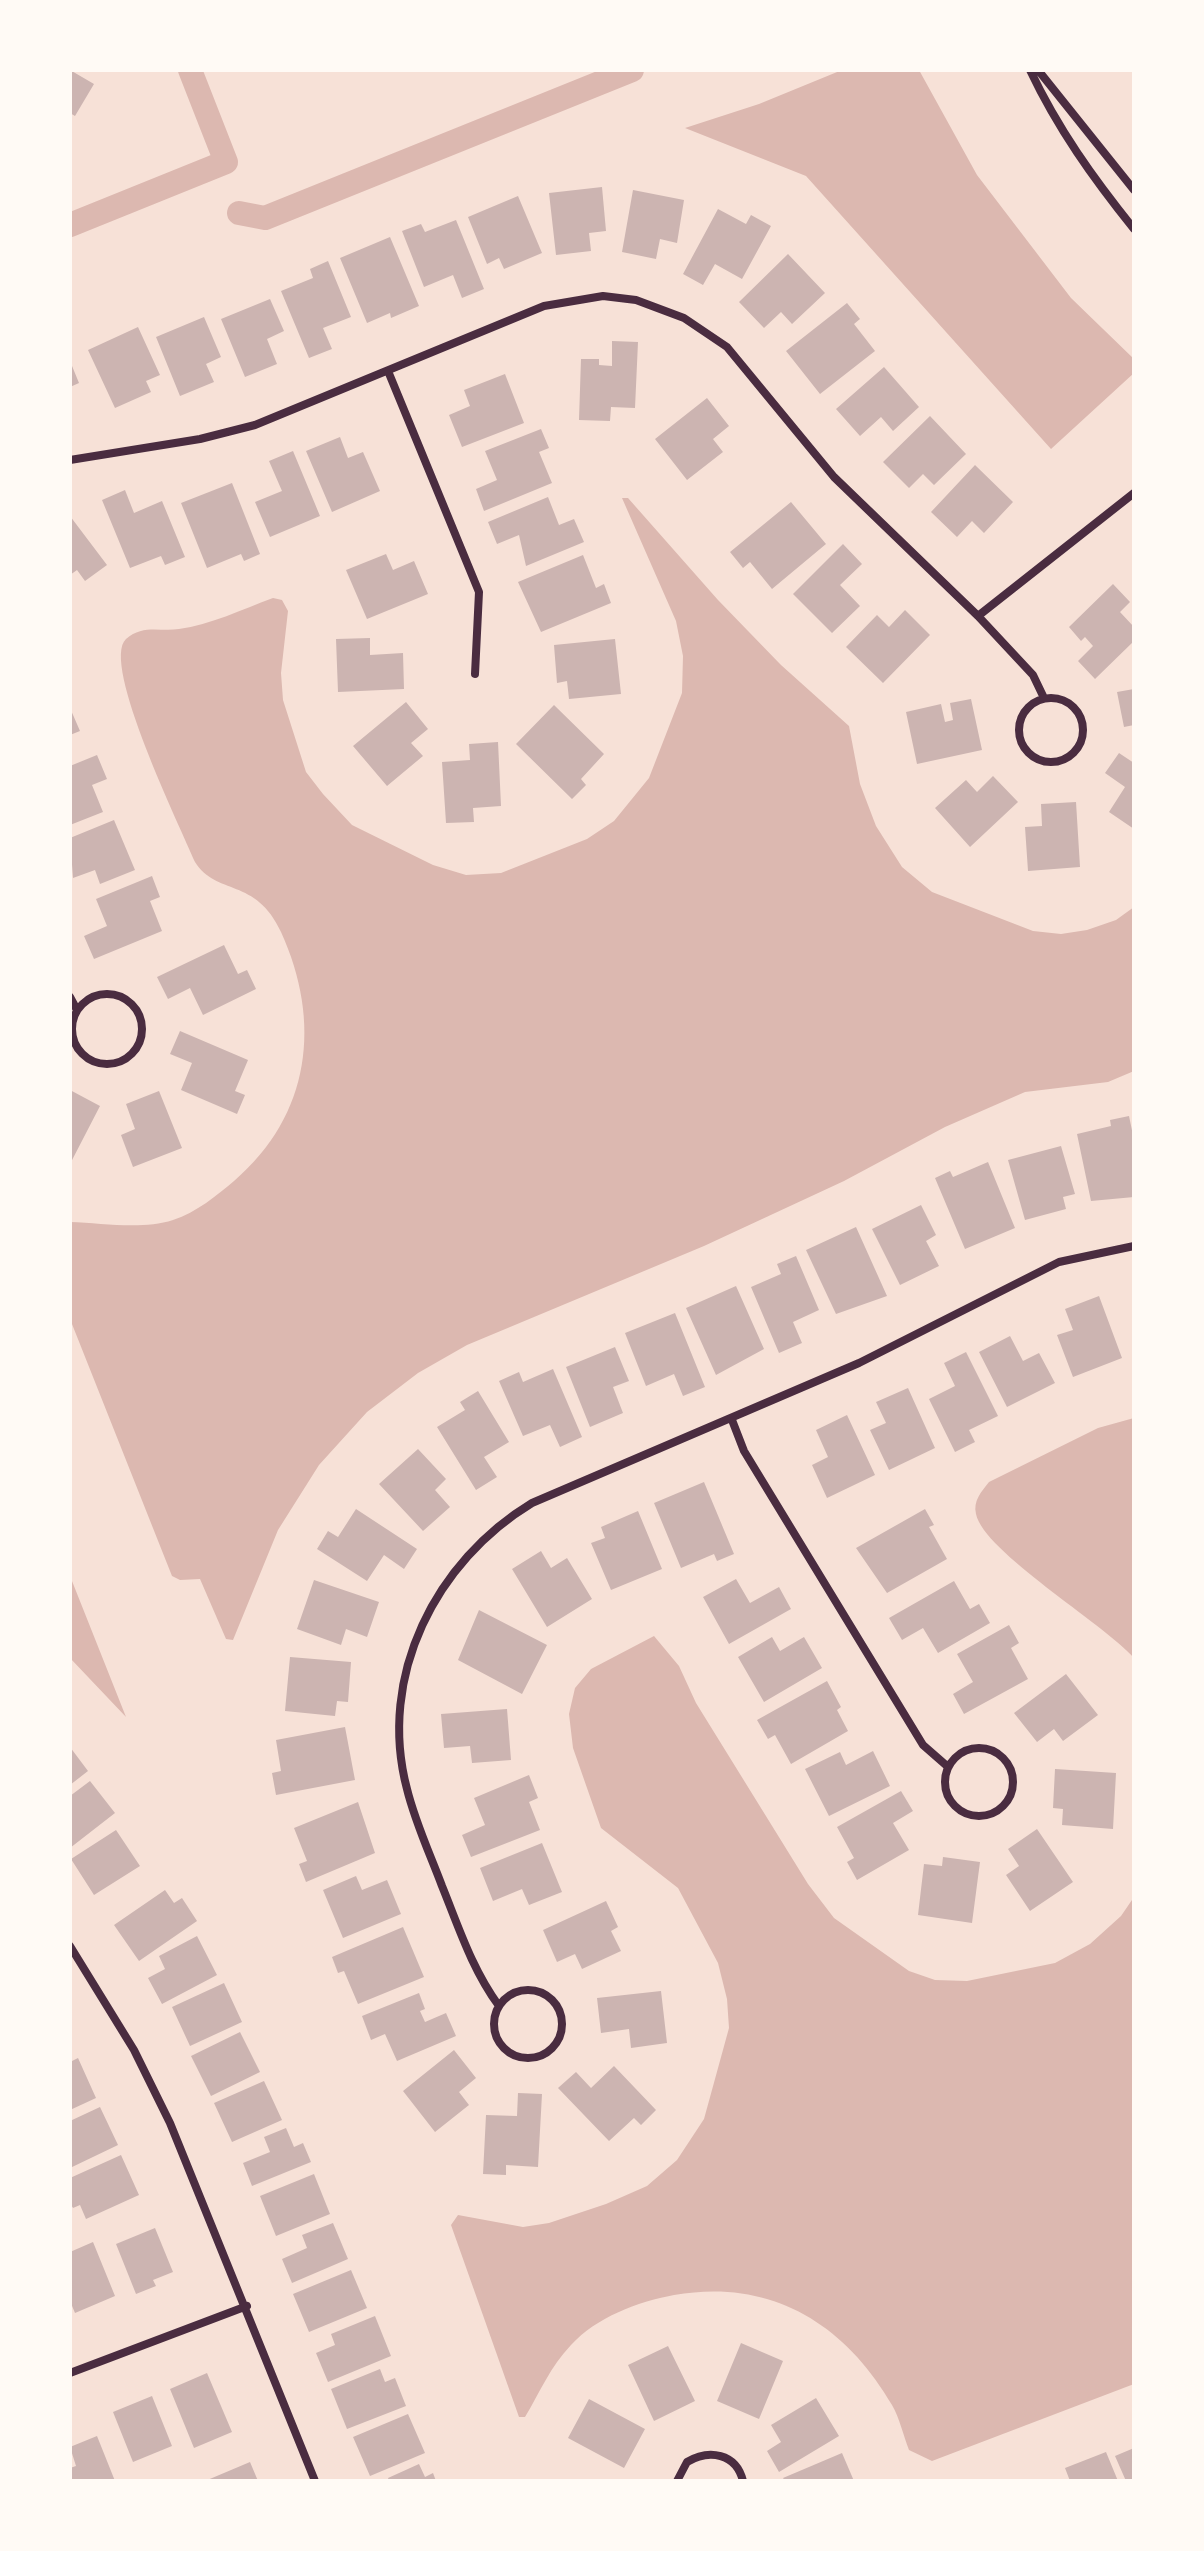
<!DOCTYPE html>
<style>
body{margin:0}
#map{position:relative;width:1204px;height:2551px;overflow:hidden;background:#f7e1d7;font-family:Raleway,sans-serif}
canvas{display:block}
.frame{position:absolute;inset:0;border:72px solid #fffaf5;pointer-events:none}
</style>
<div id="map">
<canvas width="1204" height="2551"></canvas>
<div class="frame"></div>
</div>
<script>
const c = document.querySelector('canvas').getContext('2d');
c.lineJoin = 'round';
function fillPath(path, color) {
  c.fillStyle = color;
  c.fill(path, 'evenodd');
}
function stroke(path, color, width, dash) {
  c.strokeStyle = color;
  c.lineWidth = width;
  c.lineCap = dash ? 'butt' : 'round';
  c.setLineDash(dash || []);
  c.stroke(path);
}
fillPath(new Path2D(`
 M842 70H919L977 175 1071 298 1134 359V373L1051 449 806 176 685 128 759 104Z
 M622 498H628L718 600 781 665 849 726 860 784 876 826 902 867 932 892 1033 931 1061 934 1087 930 1116 920 1134 907V1071L1108 1082 1025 1092 945 1127 844 1181 704 1246 467 1345 418 1373 367 1412 319 1465 278 1530 233 1640 226 1639 200 1579 180 1580 172 1576 70 1319V1222C103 1223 142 1230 173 1220 197 1212 216 1196 234 1181 311 1115 322 1022 281 932 256 877 216 896 195 862 181 828 100 663 126 639 143 624 160 632 179 629 210 625 243 609 273 598L282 600 288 611 281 673 283 700 306 772 323 794 352 825 433 865 466 875 501 873 587 839 614 821 649 778 682 693 683 656 676 621Z
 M1134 1418V1658C1103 1623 984 1552 976 1514 973 1501 981 1492 989 1482L1098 1428Z
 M70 1576 126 1717 70 1658Z
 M654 1636 679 1666 696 1703 808 1884 834 1918 909 1971 935 1980 967 1981 1055 1963 1090 1944 1121 1916 1134 1897V2384L932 2461 909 2450C903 2435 900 2419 892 2405 844 2322 769 2278 674 2295 637 2302 597 2317 571 2345 550 2367 540 2392 525 2417H519L451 2225 458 2215 523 2227 549 2223 606 2204 647 2186 677 2160 704 2119 729 2028 727 1999 718 1963 678 1888 601 1828 573 1748 569 1714 575 1688 591 1669Z`), '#dcb8b0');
stroke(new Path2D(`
 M239 213 265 218 632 70
 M70 225 226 162 190 70`), '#dcb8b0', 24);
fillPath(new Path2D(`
 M70 70 94 84 75 116 70 113Z
 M602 187 606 231 589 233 591 251 556 255 549 193Z
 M633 190 684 200 677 243 660 239 656 259 622 252Z
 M518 196 542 253 504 269 499 258 487 264 468 217Z
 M718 209 746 224 751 215 771 226 742 279 715 264 703 285 683 274Z
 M456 220 484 289 462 298 453 275 424 287 402 231 421 224 425 232Z
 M390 237 419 306 391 318 390 313 367 323 340 258Z
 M788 254 825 293 792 324 781 312 764 328 739 302Z
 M328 261 351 317 323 328 332 349 309 358 281 291 313 278 310 269Z
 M270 299 284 331 267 339 277 364 245 377 221 319Z
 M847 303 860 319 854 324 875 351 820 394 786 351Z
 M204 317 221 357 206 364 214 382 180 396 156 337Z
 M138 327 160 375 146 381 151 392 115 408 88 350Z
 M612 341 638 342 635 408 611 407 610 421 579 420 581 359H599V365L612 366Z
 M70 361 79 383 70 387Z
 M884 367 919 407 893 431 881 417 860 436 836 409Z
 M505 374 524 423 462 447 449 415 470 406 464 390Z
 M707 398 729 426 713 439 723 452 687 480 655 439Z
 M930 416 966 454 934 485 923 474 909 488 883 462Z
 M541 429 549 448 539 452 552 483 484 511 476 489 497 480 485 451Z
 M340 437 348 458 363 452 380 491 332 512 306 451Z
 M293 451 320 516 270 537 255 502 282 491 269 461Z
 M975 465 1013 502 984 533 972 521 957 537 931 512Z
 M232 483 260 554 244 561 241 554 207 568 181 503Z
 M125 490 134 513 162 501 185 557 165 565 161 556 130 568 102 500Z
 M548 497 559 525 574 519 584 542 526 566 519 535 497 544 488 522Z
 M791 502 826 544 772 589 750 562 743 568 730 552Z
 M70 516 107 565 85 581 77 570 70 575Z
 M843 544 862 564 840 585 860 606 832 633 793 594Z
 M386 554 393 570 414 561 428 594 367 619 346 570Z
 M583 555 596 588 604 584 611 603 541 632 518 582Z
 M1113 584 1130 602 1120 612 1134 627V641L1095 679 1078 661 1093 646 1085 637 1081 641 1069 627Z
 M905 610 930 635 883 683 846 647 877 615 889 627Z
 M370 638V655L403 653 404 689 338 692 336 639Z
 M615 639 621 694 569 699 567 681 557 683 554 645Z
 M1134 689V725L1124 727 1117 692Z
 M971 699 982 750 917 764 906 712 941 704 945 722 953 720 950 703Z
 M406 702 428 729 411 743 423 756 387 786 353 746Z
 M554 705 604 754 581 779 586 785 572 799 516 744Z
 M70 708 80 731 70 735Z
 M498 742 501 806 473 808 474 822 446 823 442 762 470 760 469 744Z
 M1119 753 1134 763V829L1109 812 1125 787 1105 773Z
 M97 755 107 779 92 785 103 812 70 825V766Z
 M993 776 1018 802 970 847 935 808 966 780 977 792Z
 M1076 802 1080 867 1028 871 1025 827 1042 826 1041 804Z
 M114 820 135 870 100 884 95 870 73 878 70 838Z
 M152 876 160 897 150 901 162 931 94 959 84 936 107 926 96 899Z
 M224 945 238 974 247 970 256 989 203 1015 190 988 168 999 157 977Z
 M180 1031 248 1060 235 1091 245 1095 237 1114 181 1090 192 1063 170 1054Z
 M70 1090 100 1106 70 1164Z
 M159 1091 182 1148 133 1167 121 1135 135 1129 126 1104Z
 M1129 1116 1134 1140V1197L1091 1201 1077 1134 1111 1126 1110 1120Z
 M1061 1146 1075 1194 1063 1197 1066 1209 1025 1220 1008 1160Z
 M988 1162 1015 1228 965 1249 935 1178 950 1171 953 1177Z
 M921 1205 936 1235 926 1241 939 1266 900 1285 872 1229Z
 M856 1227 887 1296 836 1314 806 1250Z
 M796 1256 819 1310 793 1322 802 1343 779 1353 751 1287 781 1274 777 1264Z
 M736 1286 764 1349 716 1375 686 1308Z
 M1099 1296 1122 1358 1073 1377 1057 1335 1073 1330 1065 1309Z
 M675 1313 705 1387 683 1396 674 1374 646 1386 625 1333Z
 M1010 1336 1023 1361 1039 1353 1055 1383 1007 1407 979 1352Z
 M615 1347 629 1381 613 1387 623 1413 590 1427 566 1367Z
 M966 1352 998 1416 969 1430 975 1442 955 1452 929 1399 955 1386 944 1363Z
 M553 1369 582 1437 560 1447 550 1425 523 1436 499 1381 519 1372 523 1382Z
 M908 1388 935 1448 889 1470 870 1430 886 1423 876 1402Z
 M478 1391 509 1442 484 1457 497 1477 476 1490 437 1427 465 1410 460 1402Z
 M847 1415 875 1475 827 1498 812 1465 828 1457 816 1430Z
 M418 1449 446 1479 435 1490 450 1507 423 1531 379 1484Z
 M704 1482 734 1554 717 1561 714 1554 681 1568 654 1503Z
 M356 1509 417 1549 404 1569 384 1555 367 1581 317 1549 328 1531 338 1537Z
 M925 1509 934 1525 929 1527 947 1559 887 1593 856 1548Z
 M638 1511 662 1569 611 1590 591 1543 605 1538 601 1527Z
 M541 1551 551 1568 567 1558 592 1599 547 1627 512 1569Z
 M736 1579 750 1603 779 1587 791 1609 729 1644 703 1597Z
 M314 1580 379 1602 367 1637 346 1629 341 1645 297 1629Z
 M954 1581 970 1609 979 1604 990 1623 938 1653 923 1628 902 1640 889 1618Z
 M479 1610 547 1645 522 1694 458 1660Z
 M1009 1625 1019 1643 1011 1648 1028 1679 964 1714 953 1694 973 1682 957 1654Z
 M772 1637 780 1651 804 1637 822 1668 764 1702 738 1657Z
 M290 1657 351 1662 348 1702 337 1701 335 1716 285 1711Z
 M1066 1674 1098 1715 1063 1741 1054 1729 1037 1742 1014 1713Z
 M827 1681 841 1707 837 1710 848 1731 791 1764 775 1735 768 1739 757 1720Z
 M507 1709 511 1760 472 1763 470 1746 444 1748 441 1714Z
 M345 1727 355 1780 276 1795 272 1773 281 1771 276 1740Z
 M70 1747 88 1771 70 1785Z
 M873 1751 890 1786 829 1816 805 1769 840 1752 846 1765Z
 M1055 1769 1116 1773 1113 1829 1062 1825 1063 1809 1053 1808Z
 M529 1775 538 1798 529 1802 540 1830 471 1857 462 1835 485 1825 474 1798Z
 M90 1781 115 1813 70 1848V1796Z
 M901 1791 913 1811 893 1823 909 1850 857 1880 847 1862 854 1858 837 1827Z
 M358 1802 375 1853 306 1882 299 1864 307 1861 294 1828Z
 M1037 1829 1073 1882 1030 1911 1006 1875 1019 1866 1008 1849Z
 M116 1830 140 1866 94 1895 71 1859Z
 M542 1843 562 1892 529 1905 522 1889 493 1901 480 1868Z
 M943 1857 980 1862 972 1923 918 1915 924 1864 942 1866Z
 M356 1876 362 1890 387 1880 401 1914 343 1938 323 1890Z
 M165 1890 174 1903 182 1898 197 1921 139 1961 114 1925Z
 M606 1901 618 1927 611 1931 621 1951 582 1969 575 1954 557 1962 543 1930Z
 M403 1927 424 1977 358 2004 344 1971 338 1973 332 1957Z
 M197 1936 217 1975 162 2004 148 1978 165 1969 159 1956Z
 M224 1983 242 2022 190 2046 172 2007Z
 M661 1991 667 2043 631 2048 629 2029 601 2033 597 1998Z
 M419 1993 425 2009 420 2011 425 2022 446 2013 456 2036 397 2061 385 2034 371 2040 362 2016Z
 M240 2032 260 2072 211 2096 191 2056Z
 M454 2050 476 2078 459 2092 469 2105 435 2132 403 2091Z
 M78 2058 96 2098 70 2110V2062Z
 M614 2066 656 2110 641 2125 634 2118 609 2141 558 2088 576 2072 591 2088Z
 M264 2081 282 2120 232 2142 214 2103Z
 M518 2093 542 2094 538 2167 506 2165V2175L483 2174 486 2115 517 2116Z
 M100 2107 118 2145 70 2168V2121Z
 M286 2128 294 2147 303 2143 311 2162 252 2186 243 2163 270 2152 264 2137Z
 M121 2155 139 2195 86 2219 80 2205 73 2208 70 2203V2178Z
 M314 2174 330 2214 276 2236 260 2196Z
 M333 2223 348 2259 292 2283 282 2259 307 2248 302 2235Z
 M155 2228 173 2272 153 2280 156 2286 136 2294 116 2244Z
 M93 2242 115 2296 75 2313 70 2301V2252Z
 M351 2270 367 2308 309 2332 293 2294Z
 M375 2316 391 2356 328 2382 316 2353 335 2345 331 2334Z
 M741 2343 783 2361 759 2419 717 2401Z
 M668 2346 695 2401 654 2421 628 2365Z
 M380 2369 385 2382 395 2378 406 2406 347 2429 331 2389Z
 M207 2373 232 2432 194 2448 170 2389Z
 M152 2396 172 2446 133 2462 113 2412Z
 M816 2398 839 2436 779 2472 767 2451 781 2442 771 2425Z
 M589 2399 645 2429 624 2468 568 2438Z
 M408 2414 425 2453 370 2476 353 2437Z
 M97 2436 115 2481H70V2468L76 2466 70 2447Z
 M1134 2448V2481H1126L1115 2456Z
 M1106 2452 1118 2481H1070L1065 2468Z
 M842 2453 854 2481H785L783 2478Z
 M250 2462 258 2481H205Z
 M419 2464 425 2477 433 2473 436 2481H389L388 2478Z`), '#ccb4b1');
stroke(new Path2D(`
 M1030 70C1058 129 1093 178 1134 229
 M1038 70 1134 190
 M388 371 479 592 475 674
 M70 460 200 439 255 425 544 306 603 296 636 300 684 318 727 347 834 477 978 616 1033 675 1044 698
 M978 616 1134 493
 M1019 730a32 32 0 1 1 64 0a32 32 0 1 1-64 0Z
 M72 1029a35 35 0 1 1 70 0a35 35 0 1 1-70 0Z
 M70 997 77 1010
 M732 1420 744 1451 923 1745 947 1766
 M945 1782a34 34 0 1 1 68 0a34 34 0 1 1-68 0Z
 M70 1946 134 2050 170 2123 315 2481
 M494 2024a34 34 0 1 1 68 0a34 34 0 1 1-68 0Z
 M499 2006C472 1969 459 1928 442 1886 430 1854 415 1822 407 1789 377 1676 436 1561 532 1503L859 1363 1059 1262 1134 1246
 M70 2373 247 2306
 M677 2481 687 2462C709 2449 736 2453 743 2481`), '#4a2c40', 8);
</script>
